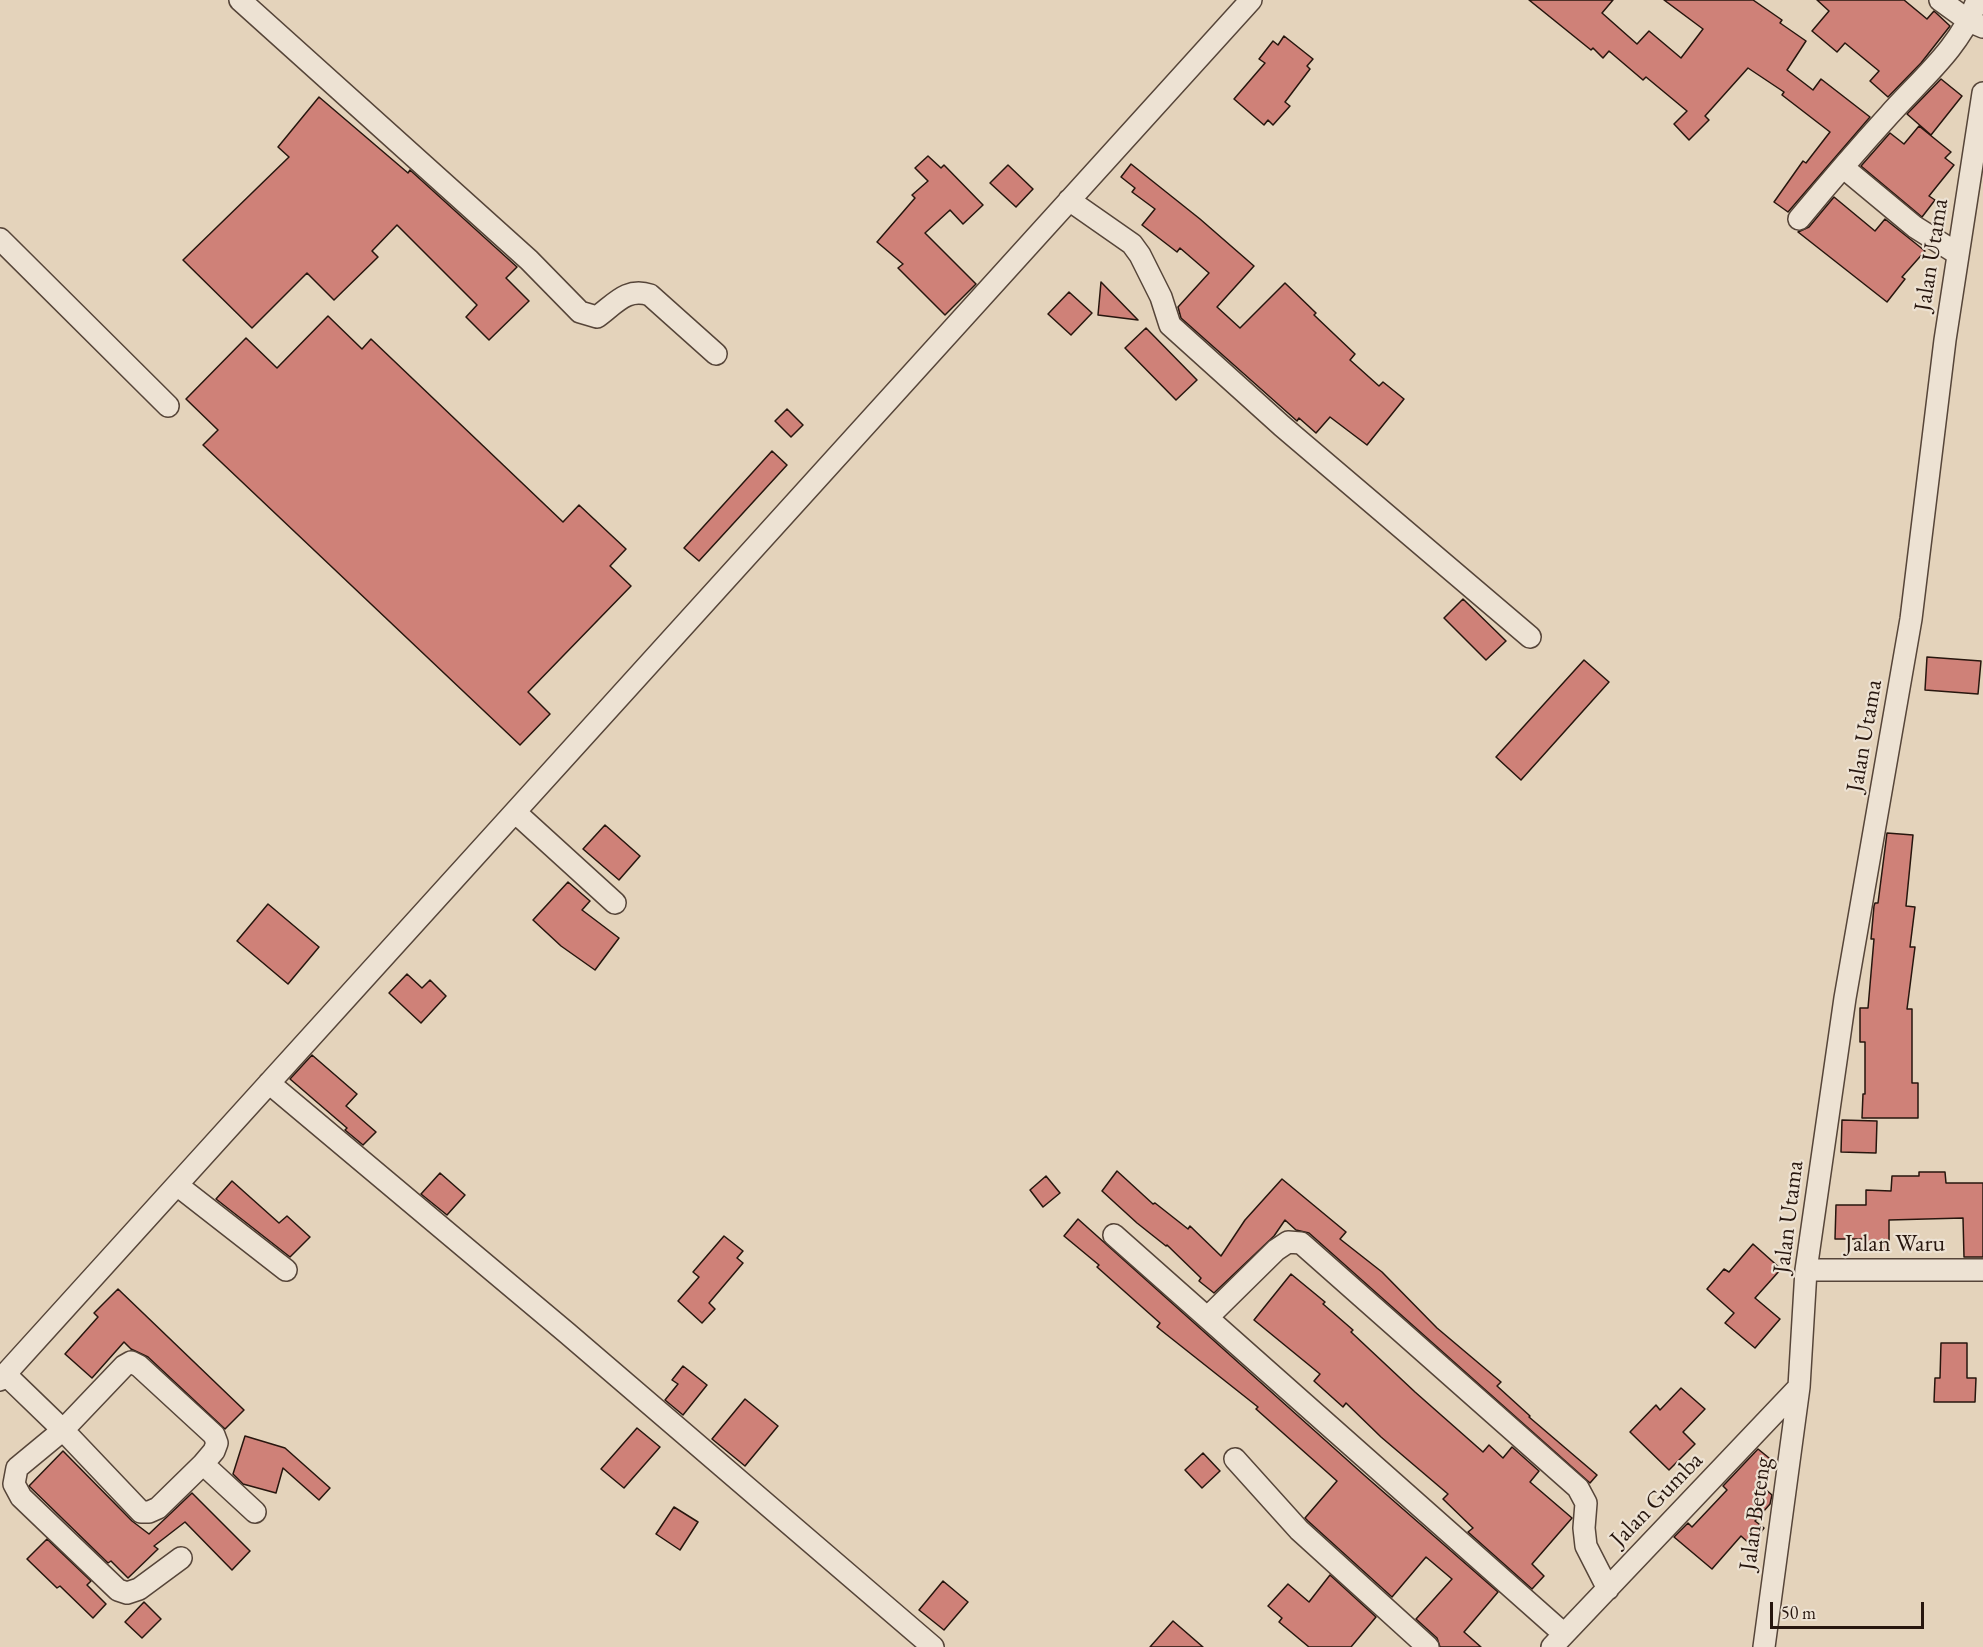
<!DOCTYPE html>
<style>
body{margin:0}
#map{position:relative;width:1983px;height:1647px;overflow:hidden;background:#e4d3bb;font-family:"EB Garamond",serif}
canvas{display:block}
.scale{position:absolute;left:1770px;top:1602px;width:154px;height:27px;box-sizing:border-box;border:3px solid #27160e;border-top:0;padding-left:8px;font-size:18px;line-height:21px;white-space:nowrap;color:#27160e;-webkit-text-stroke:4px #ede2d3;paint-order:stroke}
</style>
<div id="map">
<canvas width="1983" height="1647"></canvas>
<div class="scale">50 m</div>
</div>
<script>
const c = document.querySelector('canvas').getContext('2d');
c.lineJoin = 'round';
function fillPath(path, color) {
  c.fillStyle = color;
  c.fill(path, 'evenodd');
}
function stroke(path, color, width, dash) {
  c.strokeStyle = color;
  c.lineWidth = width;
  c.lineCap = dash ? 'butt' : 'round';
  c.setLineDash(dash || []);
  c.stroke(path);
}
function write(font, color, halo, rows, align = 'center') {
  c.font = font + ' "EB Garamond",serif';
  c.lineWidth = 4.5;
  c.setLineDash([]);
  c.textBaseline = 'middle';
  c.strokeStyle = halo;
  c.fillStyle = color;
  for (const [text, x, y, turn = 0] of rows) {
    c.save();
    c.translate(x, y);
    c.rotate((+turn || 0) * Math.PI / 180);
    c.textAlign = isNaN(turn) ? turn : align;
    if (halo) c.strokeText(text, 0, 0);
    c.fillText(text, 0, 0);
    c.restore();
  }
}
const building = new Path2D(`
 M1529 0H1613L1602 13 1637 44 1649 31 1681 58 1703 29 1664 0H1753L1782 20 1780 23 1806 41 1787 70 1813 90 1821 79 1870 117 1788 212 1774 202 1803 161 1806 163 1830 132 1782 95 1784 92 1748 68 1705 116 1709 120 1689 140 1674 124 1687 111 1646 77 1643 80 1609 51 1603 58 1593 48 1591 50Z
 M1817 0H1904L1927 19 1934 11 1950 26 1921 63 1888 97 1870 81 1879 71 1845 43 1837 52 1812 31 1829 11Z
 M1284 36 1313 59 1307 66 1310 69 1285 102 1290 106 1273 125 1268 120 1264 125 1234 99 1265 63 1259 59 1273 41 1278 45Z
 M1941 79 1962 96 1931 135 1907 114Z
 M319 97 408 173 410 170 517 267 506 278 529 301 489 340 466 317 477 305 397 225 372 251 378 257 334 300 307 273 252 328 183 260 289 157 278 147Z
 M1919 126 1951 152 1945 158 1954 165 1929 196 1935 200 1922 217 1861 166 1890 133 1904 144Z
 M928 156 941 168 944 165 983 205 963 224 950 210 925 233 976 284 945 315 898 268 903 264 877 242 915 198 912 195 928 181 915 168Z
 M1131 164 1200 219 1254 266 1217 307 1240 328 1285 283 1316 313 1314 315 1355 354 1350 360 1379 386 1383 382 1404 399 1367 445 1330 417 1316 433 1299 418 1297 421 1181 318 1178 307 1209 273 1180 248 1177 252 1142 225 1155 209 1132 192 1135 188 1121 177Z
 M1008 165 1033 189 1016 207 990 183Z
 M1834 197 1875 231 1885 219 1925 251 1902 277 1905 279 1887 302 1798 232 1809 227Z
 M1101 282 1138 320 1098 315Z
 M1069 292 1092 313 1071 335 1048 314Z
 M328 316 362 349 371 339 563 522 579 505 626 549 610 566 631 586 528 692 550 714 520 745 203 445 218 430 186 399 246 338 277 368Z
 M1146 328 1197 380 1176 400 1125 348Z
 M787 409 803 425 791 437 775 421Z
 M772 451 787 465 699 561 684 548Z
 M1463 599 1506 641 1486 660 1444 618Z
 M1927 657 1981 661 1978 694 1925 690Z
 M1584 660 1609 682 1521 780 1496 757Z
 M605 825 640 856 619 880 583 849Z
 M1887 833 1913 835 1906 906 1915 907 1910 947H1915L1907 1009H1912V1083H1918V1118H1862L1863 1094H1865V1042H1860V1008H1868L1874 939H1871L1874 906 1875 903H1878Z
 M568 882 590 901 582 910 619 938 595 970 561 946 533 920Z
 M268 904 319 947 288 984 237 941Z
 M407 974 422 988 430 980 446 996 421 1023 389 993Z
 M312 1055 357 1094 346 1106 376 1132 363 1145 345 1130 347 1128 290 1079Z
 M1842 1120 1877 1121 1876 1153 1841 1152Z
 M1117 1171 1153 1204 1155 1203 1188 1229 1190 1226 1221 1256 1245 1220 1282 1179 1346 1232 1340 1239 1382 1272 1437 1328 1501 1382 1497 1386 1530 1416 1529 1417 1597 1475 1590 1483 1309 1233 1296 1230 1285 1220 1274 1236 1214 1293 1199 1281 1201 1278 1167 1245 1166 1246 1137 1223 1102 1191Z
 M1919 1172H1945L1946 1183H1983V1257H1964L1963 1218 1889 1220V1250L1866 1249V1239H1835L1836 1205H1866V1190L1891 1191 1892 1176H1919Z
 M440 1173 465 1195 447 1215 421 1194Z
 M1046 1176 1060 1193 1043 1207 1030 1190Z
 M232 1181 279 1223 287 1216 310 1237 290 1257 216 1199Z
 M1078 1219 1364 1475 1498 1592 1464 1632 1481 1647H1440L1437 1638 1416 1619 1452 1579 1426 1557 1392 1597 1308 1521 1305 1518 1337 1481 1256 1409 1258 1407 1157 1327 1160 1323 1097 1267 1099 1265 1064 1236Z
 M724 1236 743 1251 737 1258 743 1263 709 1303 715 1309 702 1323 678 1301 699 1277 693 1272Z
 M1753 1244 1781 1269 1755 1298 1780 1319 1755 1348 1725 1323 1734 1313 1707 1289 1724 1269 1729 1272Z
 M1291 1274 1325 1302 1323 1304 1353 1330 1351 1332 1415 1392 1483 1452 1489 1445 1503 1458 1512 1447 1539 1471 1530 1482 1572 1518 1532 1564 1544 1576 1532 1589 1468 1532 1473 1528 1443 1499 1448 1494 1381 1437 1346 1403 1343 1407 1314 1381 1320 1374 1254 1320Z
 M118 1289 244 1410 225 1429 148 1357 131 1349 124 1342 92 1378 65 1354 98 1317 94 1313Z
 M1941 1343H1967V1378H1976L1975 1402H1934L1935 1378H1940Z
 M683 1366 707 1385 683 1415 665 1400 678 1384 672 1380Z
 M1681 1388 1705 1409 1683 1432 1695 1444 1669 1470 1630 1432 1656 1405 1660 1410Z
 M745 1399 778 1426 745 1466 712 1439Z
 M637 1428 660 1447 624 1488 601 1469Z
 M245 1436 285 1448 330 1488 319 1500 283 1468 276 1493 243 1484 233 1474Z
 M1758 1449 1774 1462 1757 1482 1772 1495 1770 1504 1755 1521 1764 1528 1751 1545 1741 1536 1712 1569 1674 1537 1688 1523 1692 1527 1727 1490 1723 1486Z
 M63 1451 132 1521 149 1534 192 1493 250 1551 232 1570 185 1522 154 1546 158 1549 128 1578 111 1561 108 1563 29 1486Z
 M1203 1453 1220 1471 1202 1488 1185 1470Z
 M674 1507 698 1522 680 1550 656 1534Z
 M47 1539 91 1581 87 1585 106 1604 93 1618 60 1586 57 1588 27 1559Z
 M1330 1575 1376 1617 1351 1647H1309L1279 1622 1282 1618 1268 1606 1288 1584 1309 1602Z
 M943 1581 968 1602 944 1630 919 1610Z
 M144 1602 161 1619 142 1638 125 1622Z
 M1173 1621 1203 1647H1150Z`);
fillPath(building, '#cf8178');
stroke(building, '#27160e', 1.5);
const minor = new Path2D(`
 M240 0 529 260 580 312 597 317C615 304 627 287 650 295L716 354
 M1940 0 1969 21 1983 27
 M1844 168 1915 227 1958 254
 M1069 200 1132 244 1140 255 1161 297 1170 325 1282 426 1530 637
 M1799 219C1828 184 1858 149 1889 115 1920 80 1962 46 1977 0
 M0 239 168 406
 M515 812 615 903
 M269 1083 567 1333 933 1647
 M177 1185 286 1270
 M1114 1235 1564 1634
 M1806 1270H1983
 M1208 1317 1276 1250 1288 1242 1301 1243 1578 1488 1586 1503 1584 1528 1586 1546 1608 1589
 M5 1374 63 1430 141 1512H149L158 1508 203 1464 255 1512
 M0 1380 1251 0
 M1235 1459 1299 1530 1428 1647
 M181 1558 139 1589 127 1593 118 1590 21 1497 14 1484 17 1468 63 1430 124 1366 131 1362 139 1366 214 1435 217 1443 214 1451 203 1464
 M1552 1647 1799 1387
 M1764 1647 1799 1387 1806 1270 1845 998 1911 619 1945 340 1983 93`);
stroke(minor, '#564539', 24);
stroke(minor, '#ede2d3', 21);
write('24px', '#27160e', '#ede2d3', [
 ["Jalan Utama",1932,255,-81],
 ["Jalan Utama",1865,736,-80],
 ["Jalan Utama",1789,1217,-83],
 ["Jalan Waru",1895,1244],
 ["Jalan Gumba",1657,1500,-46],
 ["Jalan Beteng",1756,1514,-82]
]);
</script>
